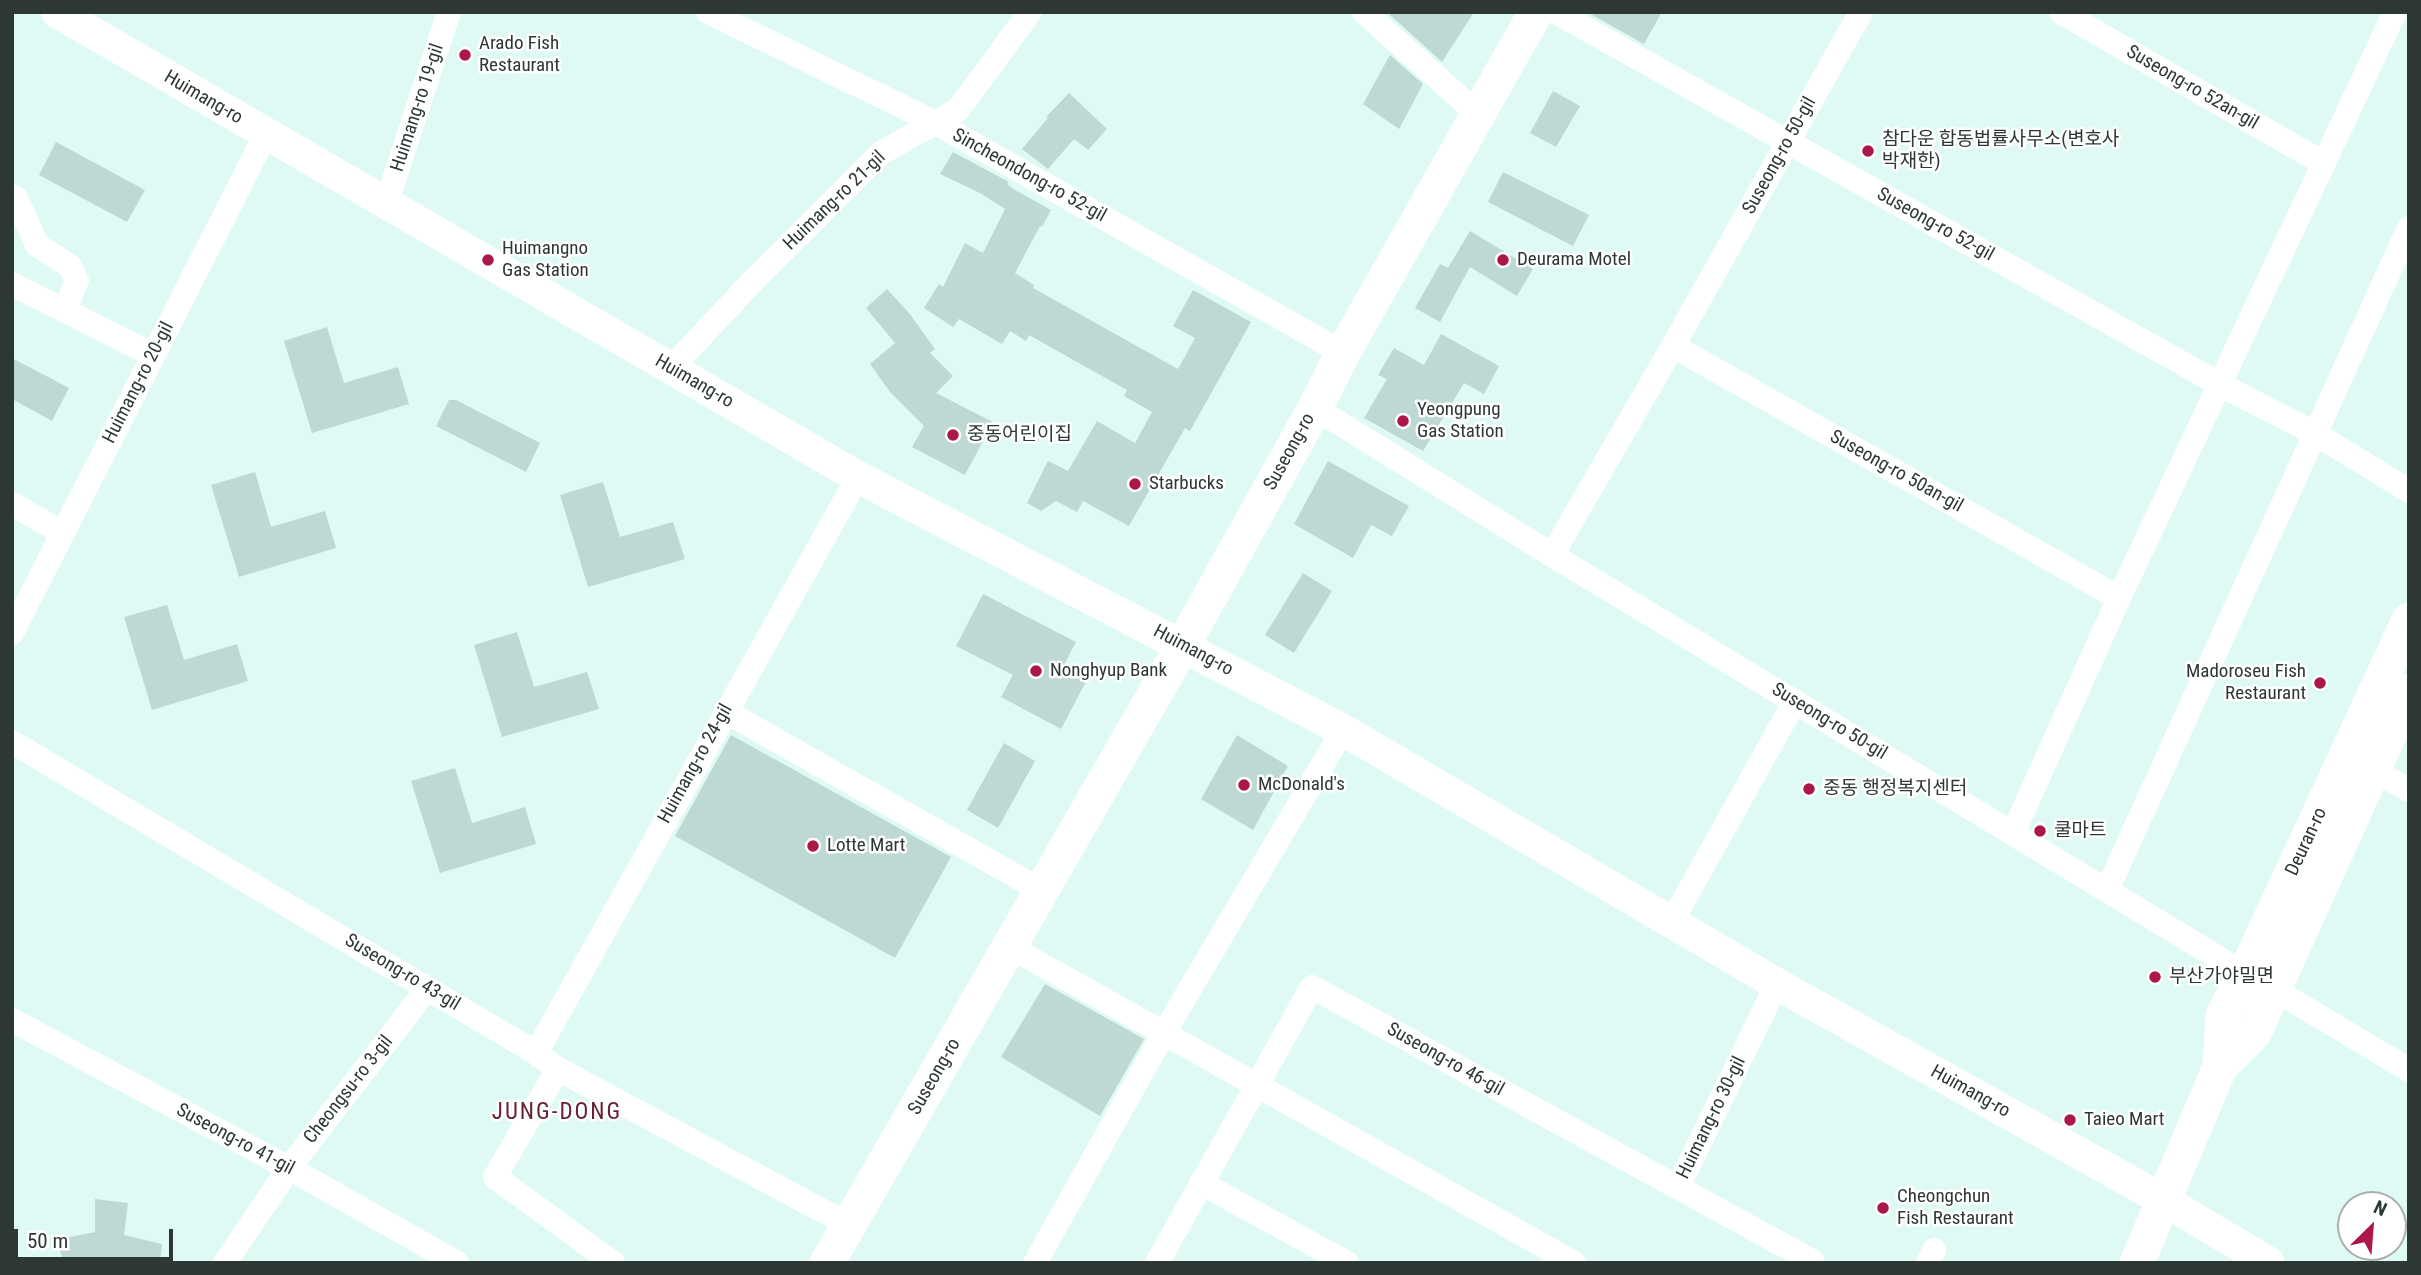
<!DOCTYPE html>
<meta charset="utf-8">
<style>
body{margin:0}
#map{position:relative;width:2421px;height:1275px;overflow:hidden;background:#dffaf4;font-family:"Roboto Condensed",sans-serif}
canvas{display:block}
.frame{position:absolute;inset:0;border:14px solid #2d3835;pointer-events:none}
.north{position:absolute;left:2337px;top:1191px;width:70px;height:70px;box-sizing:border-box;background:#fff;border:2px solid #abafae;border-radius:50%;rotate:25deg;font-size:19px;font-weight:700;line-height:28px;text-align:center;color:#2d3835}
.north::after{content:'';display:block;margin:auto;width:24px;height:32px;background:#ab1746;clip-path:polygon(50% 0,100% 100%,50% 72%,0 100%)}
.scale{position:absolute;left:14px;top:1229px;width:159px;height:32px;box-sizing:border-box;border:4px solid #2d3835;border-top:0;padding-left:9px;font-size:21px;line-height:24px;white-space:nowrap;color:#2d3835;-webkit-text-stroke:5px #fff;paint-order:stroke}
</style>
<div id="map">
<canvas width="2421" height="1275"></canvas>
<div class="frame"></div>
<div class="north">N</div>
<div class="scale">50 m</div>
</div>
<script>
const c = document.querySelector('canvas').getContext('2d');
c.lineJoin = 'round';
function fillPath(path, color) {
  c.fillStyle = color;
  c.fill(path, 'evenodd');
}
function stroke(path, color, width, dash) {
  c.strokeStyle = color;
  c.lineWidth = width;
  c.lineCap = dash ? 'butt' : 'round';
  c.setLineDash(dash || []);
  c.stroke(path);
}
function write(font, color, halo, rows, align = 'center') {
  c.font = font + ' "Roboto Condensed","Noto Sans KR",sans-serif';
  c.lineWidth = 5;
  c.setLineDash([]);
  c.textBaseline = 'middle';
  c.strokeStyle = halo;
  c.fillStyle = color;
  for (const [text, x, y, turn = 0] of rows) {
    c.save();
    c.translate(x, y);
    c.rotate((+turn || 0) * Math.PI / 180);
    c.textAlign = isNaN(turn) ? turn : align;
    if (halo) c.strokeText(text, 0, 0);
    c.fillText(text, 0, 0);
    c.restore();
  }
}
fillPath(new Path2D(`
 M1387 12H1474L1442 62Z
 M1587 12H1662L1644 44Z
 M1390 55 1423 84 1399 129 1363 104Z
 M1553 91 1580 106 1556 147 1530 133Z
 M1069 93 1107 129 1088 150 1074 139 1048 169 1022 149 1048 118 1046 117Z
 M56 142 145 190 127 222 39 175Z
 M953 152 1009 182 1007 184 1015 190 1051 210 1042 227 1040 226 1015 273 1034 285 1033 288 1178 369 1195 338 1173 326 1193 290 1251 322 1190 431 1185 428 1129 526 1083 501 1077 512 1056 501 1041 511 1027 503 1048 461 1068 471 1097 421 1135 443 1152 412 1124 396 1127 390 1029 335 1026 341 1010 331 1002 344 959 319 953 327 924 308 939 284 943 287 965 243 983 253 1005 209 980 193 940 174Z
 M1503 172 1589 215 1573 246 1488 202Z
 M1470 231 1533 269 1517 296 1470 267 1440 322 1415 308 1440 264 1448 268Z
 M887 289 909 313 935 349 930 353 953 376 936 393 993 422 965 475 912 447 924 426 890 392 870 364 895 343 866 308Z
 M327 327 344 383 398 367 409 404 312 433 284 341Z
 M1441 334 1499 366 1484 394 1464 383 1423 451 1364 418 1387 379 1378 375 1394 348 1424 365Z
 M12 358 69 388 52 421 12 399Z
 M449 400H456L540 443 526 472 436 426Z
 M1328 461 1409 506 1392 536 1371 525 1353 558 1294 524Z
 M255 472 271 527 325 511 336 548 239 577 211 485Z
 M603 482 620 537 673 522 685 559 588 587 560 495Z
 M1303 573 1332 591 1294 653 1265 635Z
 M983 594 1076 642 1064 665 1088 678 1061 729 1001 697 1013 675 956 646Z
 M167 605 184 660 237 644 248 681 152 710 124 617Z
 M517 632 534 687 587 672 599 709 502 737 474 645Z
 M731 735 951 857 895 958 675 836Z
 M1237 735 1288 766 1253 830 1201 799Z
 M1004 743 1035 761 998 828 967 810Z
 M455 768 472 823 525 807 536 844 440 873 411 781Z
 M1045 984 1144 1039 1100 1116 1001 1057Z
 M95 1199 128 1203 124 1235 162 1244 160 1263H65L55 1240 95 1232Z`), '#bed8d3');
stroke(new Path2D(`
 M708 12 936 123 1343 353
 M1364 12 1478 114
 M1556 12 2221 385 2316 434 2409 491
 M2061 12 2323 163
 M12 196 16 198 37 245 70 266 77 280 65 310
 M386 204 449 12
 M12 284 153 355
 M1673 346 2119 598
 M671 368 752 282 881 153 958 110 1030 12
 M1315 408 1552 555 2245 974
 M12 504 63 533
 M1552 555 1673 346 1861 12
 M12 633 266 134
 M725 711 1042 891
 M12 742 536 1053 558 1069 849 1225
 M2373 770 2409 790
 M2013 833 2119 598 2395 12
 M2107 890 2409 228
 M1671 923 1795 701
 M1010 947 1574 1263
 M2275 990 2409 1070
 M12 1020 289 1168 457 1263
 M536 1053 858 477
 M558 1069 495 1177 613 1263
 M1201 1183 1347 1263
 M1678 1187 1777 984
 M225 1263 289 1168 427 989
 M1035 1263 1164 1033 1343 730
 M1157 1263 1312 987 1812 1261V1263
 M1928 1263 1934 1250`), '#fff', 24);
stroke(new Path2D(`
 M57 12 858 477 1343 730 1777 984 2165 1201 2269 1263`), '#fff', 32);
stroke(new Path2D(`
 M2220 1067 2254 1033 2409 691
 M827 1263 1183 645 1315 408 1343 353 1536 12
 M2137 1263 2220 1067 2223 1015 2245 974 2409 620`), '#fff', 35);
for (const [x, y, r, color] of [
 [465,55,7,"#ab1746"],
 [1868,151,7,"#ab1746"],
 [488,260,7,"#ab1746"],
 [1503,260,7,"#ab1746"],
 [1403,421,7,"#ab1746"],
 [953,435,7,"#ab1746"],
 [1135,484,7,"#ab1746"],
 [1036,671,7,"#ab1746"],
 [2320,683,7,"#ab1746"],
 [1244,785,7,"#ab1746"],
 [1809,789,7,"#ab1746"],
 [2040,831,7,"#ab1746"],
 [813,846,7,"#ab1746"],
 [2155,977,7,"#ab1746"],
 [2070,1120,7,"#ab1746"],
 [1883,1208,7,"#ab1746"]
]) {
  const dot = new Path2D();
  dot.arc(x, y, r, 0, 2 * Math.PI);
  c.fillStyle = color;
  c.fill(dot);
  stroke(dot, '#fff', 2.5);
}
write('19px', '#2d3835', '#fff', [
 ["Arado Fish",479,44],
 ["Restaurant",479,66],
 ["참다운 합동법률사무소(변호사",1882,140],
 ["박재한)",1882,162],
 ["Huimangno",502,249],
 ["Gas Station",502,271],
 ["Deurama Motel",1517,260],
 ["Yeongpung",1417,410],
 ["Gas Station",1417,432],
 ["중동어린이집",967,435],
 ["Starbucks",1149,484],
 ["Nonghyup Bank",1050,671],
 ["Madoroseu Fish",2306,672,"right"],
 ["Restaurant",2306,694,"right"],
 ["McDonald's",1258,785],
 ["중동 행정복지센터",1823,789],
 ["쿨마트",2054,831],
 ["Lotte Mart",827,846],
 ["부산가야밀면",2169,977],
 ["Taieo Mart",2084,1120],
 ["Cheongchun",1897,1197],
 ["Fish Restaurant",1897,1219]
], 'left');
write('19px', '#2d3835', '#fff', [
 ["Suseong-ro 52an-gil",2192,88,30],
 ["Huimang-ro",203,98,30],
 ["Huimang-ro 19-gil",418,108,-72],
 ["Suseong-ro 50-gil",1780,156,-61],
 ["Sincheondong-ro 52-gil",1029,176,29],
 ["Huimang-ro 21-gil",835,201,-44],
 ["Suseong-ro 52-gil",1935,225,29],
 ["Huimang-ro",694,382,30],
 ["Huimang-ro 20-gil",139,383,-63],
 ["Suseong-ro",1290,452,-61],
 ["Suseong-ro 50an-gil",1896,472,29],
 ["Huimang-ro",1193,651,28],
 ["Suseong-ro 50-gil",1829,722,31],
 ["Huimang-ro 24-gil",696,764,-61],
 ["Deuran-ro",2307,842,-65],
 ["Suseong-ro 43-gil",402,973,31],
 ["Suseong-ro 46-gil",1445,1060,29],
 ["Suseong-ro",935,1077,-60],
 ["Cheongsu-ro 3-gil",349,1090,-52],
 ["Huimang-ro",1970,1092,29],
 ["Huimang-ro 30-gil",1712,1118,-64],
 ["Suseong-ro 41-gil",235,1140,28]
]);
c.letterSpacing = '2px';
write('23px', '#672231', '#fff', [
 ["JUNG-DONG",557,1113]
]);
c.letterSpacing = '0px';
</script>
